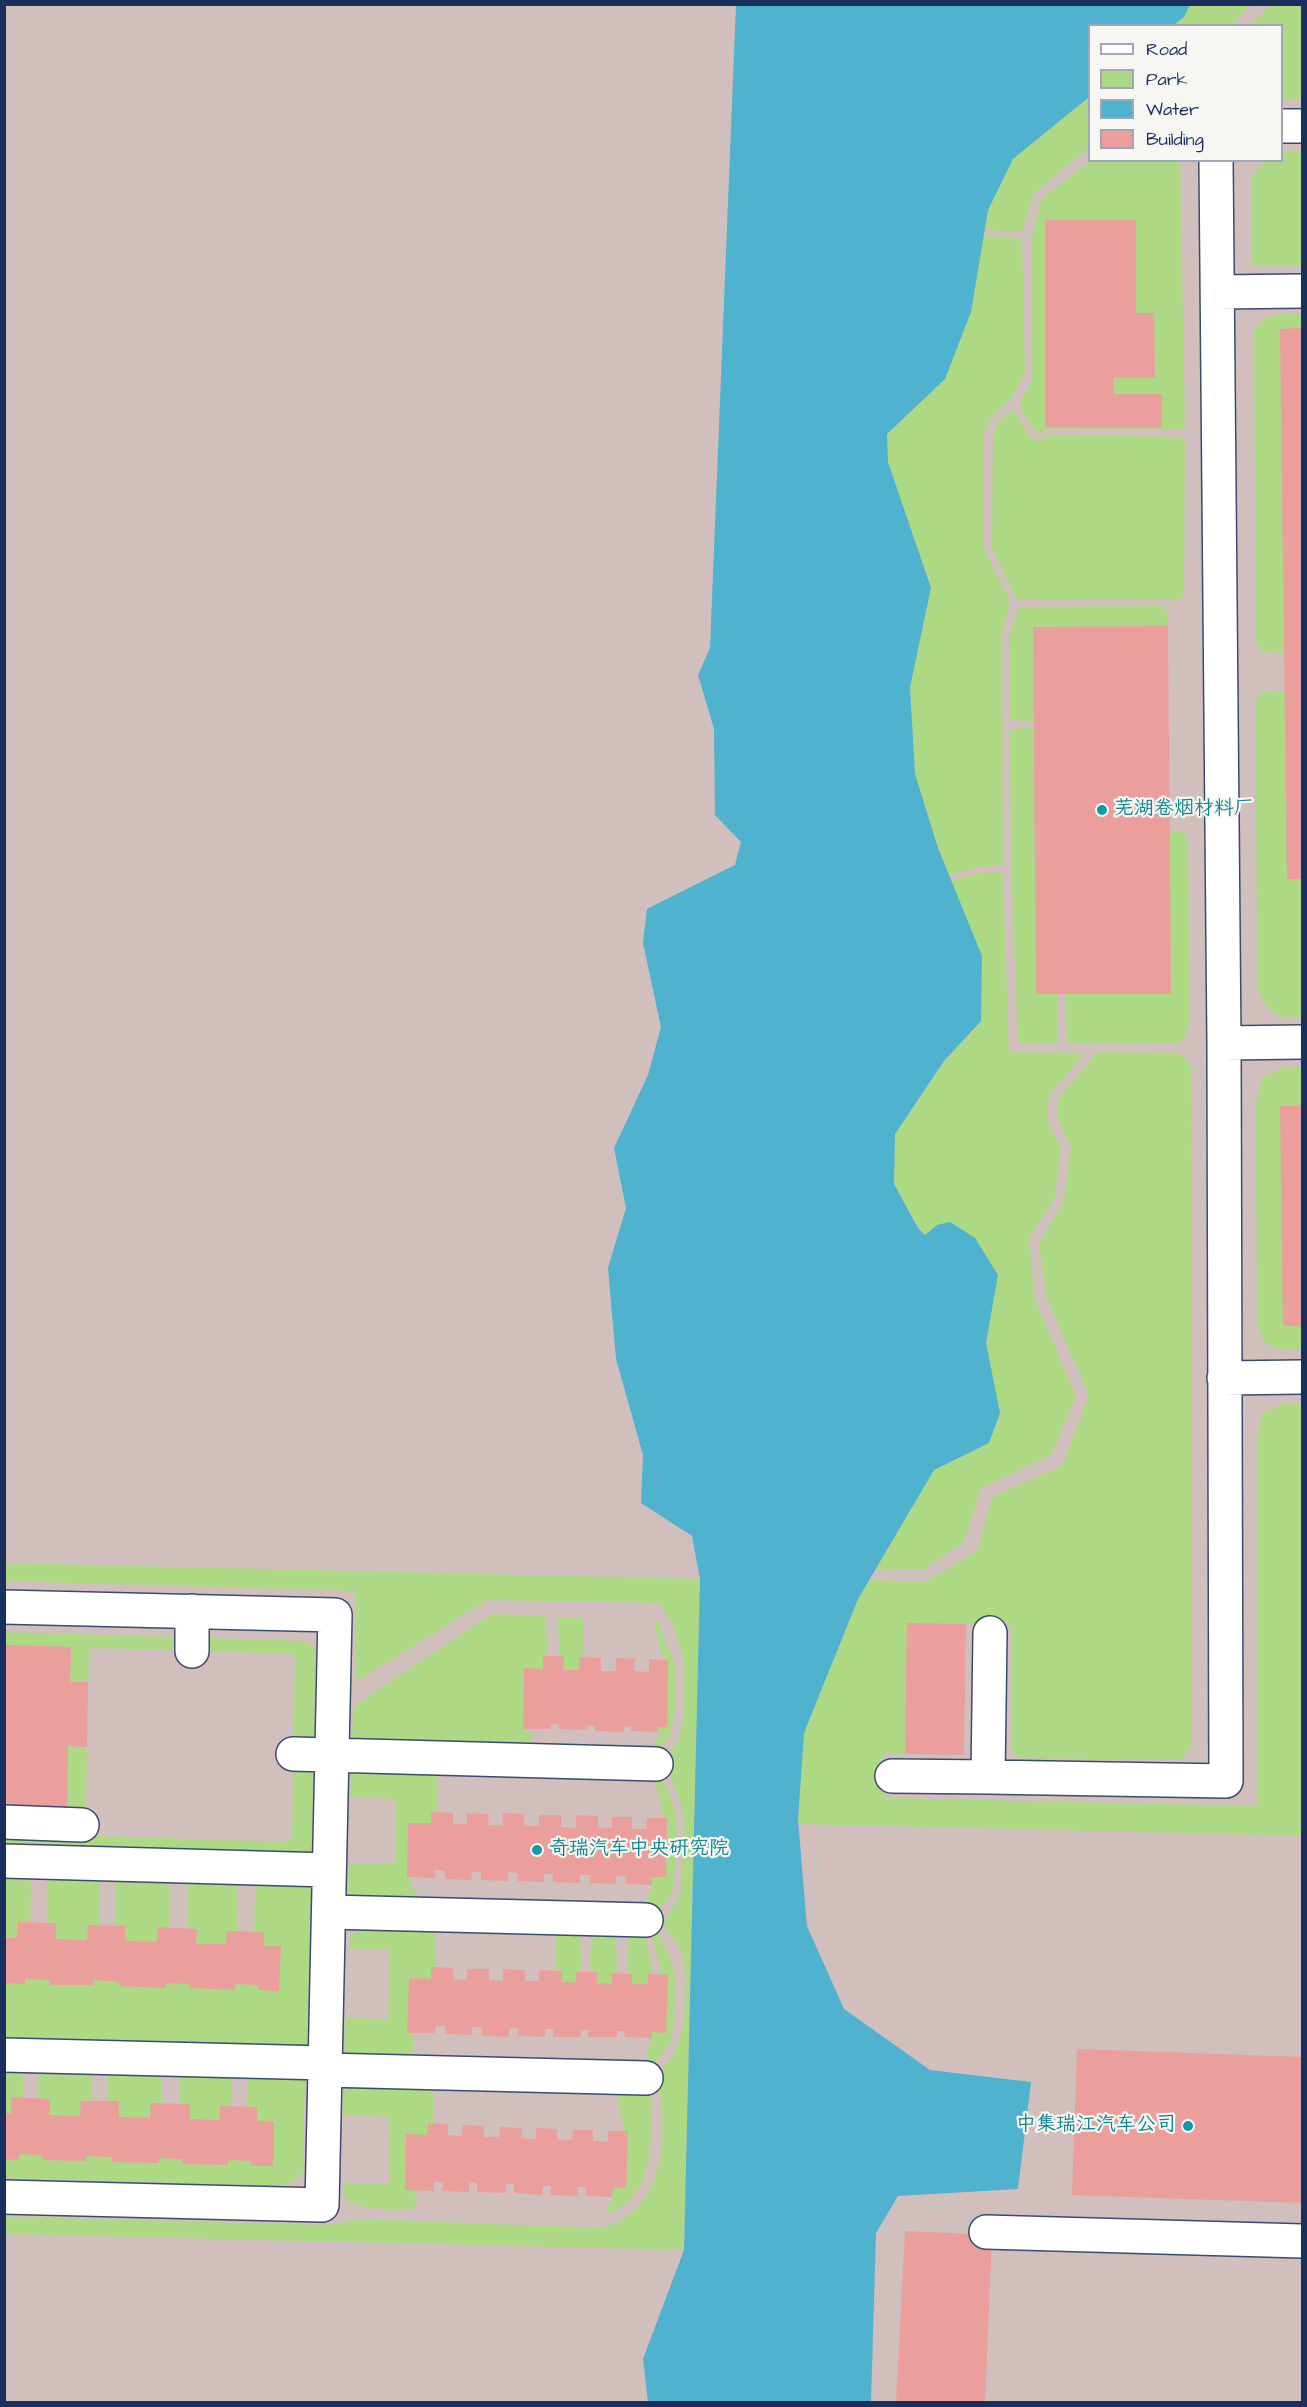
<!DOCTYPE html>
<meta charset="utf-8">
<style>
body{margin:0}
#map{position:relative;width:1307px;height:2407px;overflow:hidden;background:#ede9d1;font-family:"Architects Daughter",sans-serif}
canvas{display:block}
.frame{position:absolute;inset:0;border:6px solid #1b2f5e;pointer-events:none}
.legend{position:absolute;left:1088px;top:24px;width:195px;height:138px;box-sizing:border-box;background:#f6f6f2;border:2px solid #9ea6b7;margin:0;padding:8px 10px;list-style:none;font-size:18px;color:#1b2f5e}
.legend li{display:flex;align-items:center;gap:12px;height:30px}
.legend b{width:30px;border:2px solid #9ea6b7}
</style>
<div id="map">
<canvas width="1307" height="2407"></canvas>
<div class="frame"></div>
<ul class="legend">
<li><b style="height:8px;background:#fff"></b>Road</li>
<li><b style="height:16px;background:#add884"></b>Park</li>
<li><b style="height:16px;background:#4fb2ce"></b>Water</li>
<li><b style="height:16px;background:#ea9f9c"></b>Building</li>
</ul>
</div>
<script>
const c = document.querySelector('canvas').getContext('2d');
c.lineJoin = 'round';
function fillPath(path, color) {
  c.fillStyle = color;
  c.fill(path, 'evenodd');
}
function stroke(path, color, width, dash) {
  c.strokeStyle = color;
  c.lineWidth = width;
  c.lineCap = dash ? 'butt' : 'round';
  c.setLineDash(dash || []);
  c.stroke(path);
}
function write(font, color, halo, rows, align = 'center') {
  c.font = font + ' "Architects Daughter","LXGW WenKai TC",sans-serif';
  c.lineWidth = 4.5;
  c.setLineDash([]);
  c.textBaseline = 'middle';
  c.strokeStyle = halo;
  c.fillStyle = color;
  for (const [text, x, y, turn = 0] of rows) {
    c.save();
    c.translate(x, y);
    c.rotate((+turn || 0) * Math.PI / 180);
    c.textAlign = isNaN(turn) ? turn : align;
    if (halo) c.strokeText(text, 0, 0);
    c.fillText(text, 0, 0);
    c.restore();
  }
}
fillPath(new Path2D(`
 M5 5H1302V2402H5ZM1090 26H1282V160H1090Z`), '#d1bfbd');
fillPath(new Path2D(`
 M1190 5H1250L1233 25 1174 26 1184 17Z
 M1270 5H1302V100H1282V26L1251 25Z
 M1089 97V148L1034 193 1023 229 1020 232 984 230 988 210 1013 159Z
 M1282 152H1302V266H1251V177L1265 161 1282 160Z
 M1090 161H1180L1185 426 1180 430 1046 429 1039 435 1026 419 1019 403 1032 381V375L1031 237 1042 198ZM1045 220H1135L1136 313 1154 314 1155 378 1114 377V394H1161L1162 427H1045Z
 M983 236 1019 238 1022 241 1025 373 1011 399 990 419 984 435V549L1010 602 1002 634 1003 862 1001 865 975 868 949 875 938 848 915 774 910 687 931 588 888 462 887 434 945 379 971 312Z
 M1302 314V328L1280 329 1284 653 1263 652 1256 643 1254 331C1264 310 1282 315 1302 314Z
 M1013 409 1030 437 1039 442 1047 435 1180 437 1185 442 1184 592 1179 600H1020L1016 598 992 548 993 437 997 423Z
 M1162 606 1167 612 1168 626 1033 627V721L1010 720 1009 635 1019 607Z
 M1285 691 1287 879H1302V1018C1277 1019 1270 1013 1258 992L1255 701 1262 692Z
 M1034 726 1036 994H1058V1042L1056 1044H1020L1018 1041 1011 868 1010 730Z
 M1169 831 1184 832 1188 838 1190 1022 1186 1036 1177 1044H1067L1065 994 1171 993Z
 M999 872 1003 875 1009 1052 1085 1053 1049 1095 1047 1120 1061 1148 1054 1200 1029 1238 1035 1300 1076 1396 1051 1455 981 1488 964 1542 923 1570 876 1569 934 1470 989 1443 1000 1413 986 1343 998 1275 937 1225 926 1236 919 1228 894 1184 895 1134 945 1061 981 1021 951 881 976 874Z
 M1097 1052 1177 1053 1186 1058 1191 1066 1192 1746 1180 1760 1019 1758 1012 1750V1633L1007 1624 907 1623 905 1754H884L885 1798 1258 1806V1433L1262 1414 1282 1404H1302V1836L798 1824 804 1733 858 1599 869 1580 926 1582 977 1551 992 1497 1062 1466 1089 1395 1046 1297 1039 1242 1063 1204 1071 1146 1057 1118 1058 1099Z
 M1285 1067H1302V1106H1281L1284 1326H1302V1350H1280L1263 1341 1258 1326 1255 1106 1262 1078Z
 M5 1563 700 1579 684 2250 5 2234V2217L328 2225 356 2219 604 2228C616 2222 631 2216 639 2206 667 2172 666 2118 657 2077L677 2048 684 2020 686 1980 682 1952 665 1928 664 1921 680 1895 682 1871 684 1825 681 1805 667 1766V1757L679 1740 684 1708V1660L672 1623 658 1603 487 1600 359 1680 355 1676 356 1596 352 1591 5 1581Z
 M492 1614 546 1616 547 1656H543V1669H524L523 1728 526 1729V1732L532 1733V1749L352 1741 353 1712 357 1704Z
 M557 1617H583L584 1656 579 1657V1670H563V1656H560Z
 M657 1619 676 1668 675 1711 670 1735 654 1757 656 1739 660 1738 661 1733 658 1732V1727H667L668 1660 663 1659 654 1623Z
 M5 1632 175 1637 178 1650 90 1648 88 1679 83 1682H70L71 1647 5 1645Z
 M208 1638 305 1641 312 1646 316 1655 313 1741 293 1744 295 1657 292 1654 205 1651Z
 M68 1746 83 1747 87 1751 86 1810H66Z
 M293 1767 313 1771 312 1847 308 1852 301 1855 5 1847V1833L287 1842 292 1837Z
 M359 1769 438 1771V1811L431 1812V1823L407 1877 411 1878V1889L417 1890 415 1902 355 1900 348 1892 349 1864H395V1799L350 1797 351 1774Z
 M660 1771 674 1806 677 1823 675 1871 672 1894 654 1917 648 1909V1893L651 1892 652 1877H666L667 1819 663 1817 655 1780Z
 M5 1875H26L31 1884 30 1922H18L17 1938H5Z
 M53 1876 95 1877 99 1884V1925H88L87 1940 56 1939V1924L47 1923 48 1884Z
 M121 1878 165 1880 170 1887 169 1928H158L157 1942 125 1941V1926L115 1925 116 1884Z
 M193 1880 233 1881 238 1889 237 1931H227L226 1944H196L197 1929 187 1928V1888Z
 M260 1882 308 1886 311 1892 307 2044 305 2049 5 2044V1983L25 1984V1979L50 1980V1985H92L93 1980 119 1982V1986L165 1988 166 1983 189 1984V1988L234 1990 235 1984 258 1985V1990L279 1991 281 1946H264V1932H254L255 1889Z
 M372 1922 436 1924V1967H431V1979L409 1978 414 2058 349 2055 344 2048 345 2018 388 2019 390 1950 350 1949V1936Z
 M656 1929 672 1962 675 1979 674 2022 670 2043 650 2071 647 2068 648 2045H651L652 2032H666L668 1975 661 1974 651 1932Z
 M579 1930 582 1971 576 1972V1983L562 1982V1971L555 1970 556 1931Z
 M614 1930 618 1972 612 1973V1984L597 1983V1973L590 1971 591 1931Z
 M645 1930 653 1974H648V1984H632V1974L628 1973V1931Z
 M5 2066H20L23 2072V2098L11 2097V2114L5 2113Z
 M43 2066 92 2073V2101L81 2100 80 2116 49 2115 50 2099H38L39 2073Z
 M108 2074 162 2075V2103L150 2118 119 2117 107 2101Z
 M180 2074 232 2076 231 2107 219 2120 189 2119 190 2105 180 2104Z
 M303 2075 305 2080 303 2172 293 2182 281 2186 5 2178V2159L19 2154 43 2155V2160L86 2161V2156L112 2157V2162L159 2163V2158L183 2159V2164L228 2165V2160L252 2161V2166H272L274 2122 257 2121V2108L247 2107V2077Z
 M348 2085H433L434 2123H428L427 2135H406L405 2189 414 2190 416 2208C405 2211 356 2209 348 2201 343 2197 344 2189 344 2183L389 2184 390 2117 343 2115V2092Z
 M646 2091 650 2096C653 2125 653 2179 629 2201 623 2206 616 2210 609 2215L607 2206H611L613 2187 626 2188 628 2132 624 2131 616 2092Z`), '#add884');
fillPath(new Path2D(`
 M736 5H1190L1184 17 1174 25 1090 26 1089 97 1013 159 988 210 971 312 945 379 887 434 888 462 931 588 910 687 915 774 938 848 982 956 981 1021 944 1061 895 1134 894 1184 918 1228 925 1235 937 1225 950 1222 975 1238 998 1275 986 1343 1000 1413 989 1443 934 1470 858 1599 804 1733 798 1820 807 1926 844 2009 930 2070 1031 2082 1018 2189 898 2196 876 2233 871 2402H648L643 2359 684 2250 700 1579 692 1536 641 1503 643 1455 616 1359 608 1268 626 1208 614 1148 648 1075 661 1027 643 943 647 909 735 865 741 842 715 815 714 729 698 675 710 648Z`), '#4fb2ce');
fillPath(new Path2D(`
 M1045 220H1136V313H1154L1155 378 1114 377V394H1162V428L1045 427Z
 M1302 328V879H1287L1280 329Z
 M1168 626 1171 994H1036L1033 627Z
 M1280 1106H1302V1326H1283Z
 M907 1623 966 1624 964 1755 905 1754Z
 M5 1645 71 1647 70 1682H88L87 1747 68 1746 67 1810 5 1808Z
 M543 1656H564L563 1670H579V1657L601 1658V1671H616V1658L635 1659 634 1671 649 1672V1659L668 1660 667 1727H658V1732L631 1731V1726L624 1727V1732L595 1731V1726L588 1725 587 1730 559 1729V1724L551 1725V1729H523L524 1668 543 1669Z
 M431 1812 453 1813V1824H467V1813L489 1814 488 1825 503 1826 502 1813 524 1814V1826H539V1815H561V1827L576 1828V1815L598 1816V1828H612V1817H632V1829H646L647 1818H667L666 1877H652V1885L626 1884V1876H616V1884L589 1883 590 1875H580V1883L553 1882V1874H544V1882L517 1881 518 1873 508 1872V1881L481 1880V1872H472L471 1880 445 1879V1871L435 1870V1878L407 1877 408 1823H431Z
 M18 1922 56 1923V1939L87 1940 88 1925 125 1926V1941L157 1942 158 1927 197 1929 196 1944H226L227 1931 264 1932V1946H281L279 1991 258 1990V1985L235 1984V1990L189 1988V1984L166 1983 165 1988 119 1986V1982L93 1980V1985H50V1980L25 1979V1984L4 1983V1938H17Z
 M431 1967 454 1968 453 1979 467 1980V1969H489V1980L503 1981V1969L525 1970V1981H539V1970L562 1971V1982L576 1983V1972H597V1983L612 1984V1973L632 1974V1984H648V1974L668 1975 666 2033 652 2032V2038L625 2037 624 2031H618L617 2037H588L589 2030H581V2037H553V2029H546L545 2037 518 2036V2028H509V2037L482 2036V2027H472V2035L445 2034 446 2026H436L435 2033H407L409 1978 431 1979Z
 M1077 2049 1302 2057V2203L1072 2195Z
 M11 2097 50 2099 49 2115 80 2116 81 2101H119V2117L150 2118 151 2103 190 2104 189 2119 219 2120 220 2106 257 2107V2121L274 2122 273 2166H251L252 2161 228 2160V2165L182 2164 183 2159 159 2158V2163L112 2162V2157L86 2156V2161L43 2160V2155L19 2154V2160L4 2159V2113L11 2114Z
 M428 2123 448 2124V2135L462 2136 463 2125 484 2126V2137H499L500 2127 522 2128 521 2138 536 2139V2128L557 2129V2140H572L573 2130H593V2141L608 2142V2131H628L626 2188 613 2187 612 2197 586 2196V2187H578V2196L550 2195 551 2186H543L542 2195 514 2193V2184H506L505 2193 477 2192V2183H469V2192L442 2191 443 2182H434V2191L405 2190 406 2134 427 2135Z
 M905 2231 992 2235 985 2402H896Z`), '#ea9f9c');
const minor = new Path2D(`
 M1282 126H1302
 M1218 292 1302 291
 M1224 1043 1302 1042
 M1224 1378 1302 1377
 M4 1607 335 1615 322 2205 4 2197
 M990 1633 988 1777 1226 1781 1224 1043 1216 160
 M192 1651V1611
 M293 1754 656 1764
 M892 1776 988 1777
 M4 1822 82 1825
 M4 1861 329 1870
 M329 1912 646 1920
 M4 2055 325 2063
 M325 2070 646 2078
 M986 2232 1302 2241`);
stroke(minor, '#3a4b6f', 36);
stroke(minor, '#fff', 33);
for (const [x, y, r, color] of [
 [1102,810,6,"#0f9aa8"],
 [537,1850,6,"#0f9aa8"],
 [1188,2126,6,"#0f9aa8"]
]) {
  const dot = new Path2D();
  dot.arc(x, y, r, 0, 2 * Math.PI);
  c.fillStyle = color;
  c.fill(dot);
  stroke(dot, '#f6f6f2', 2);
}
write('20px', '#0d838f', '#f6f6f2', [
 ["芜湖卷烟材料厂",1114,810],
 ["奇瑞汽车中央研究院",549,1850],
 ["中集瑞江汽车公司",1176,2126,"right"]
], 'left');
</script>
